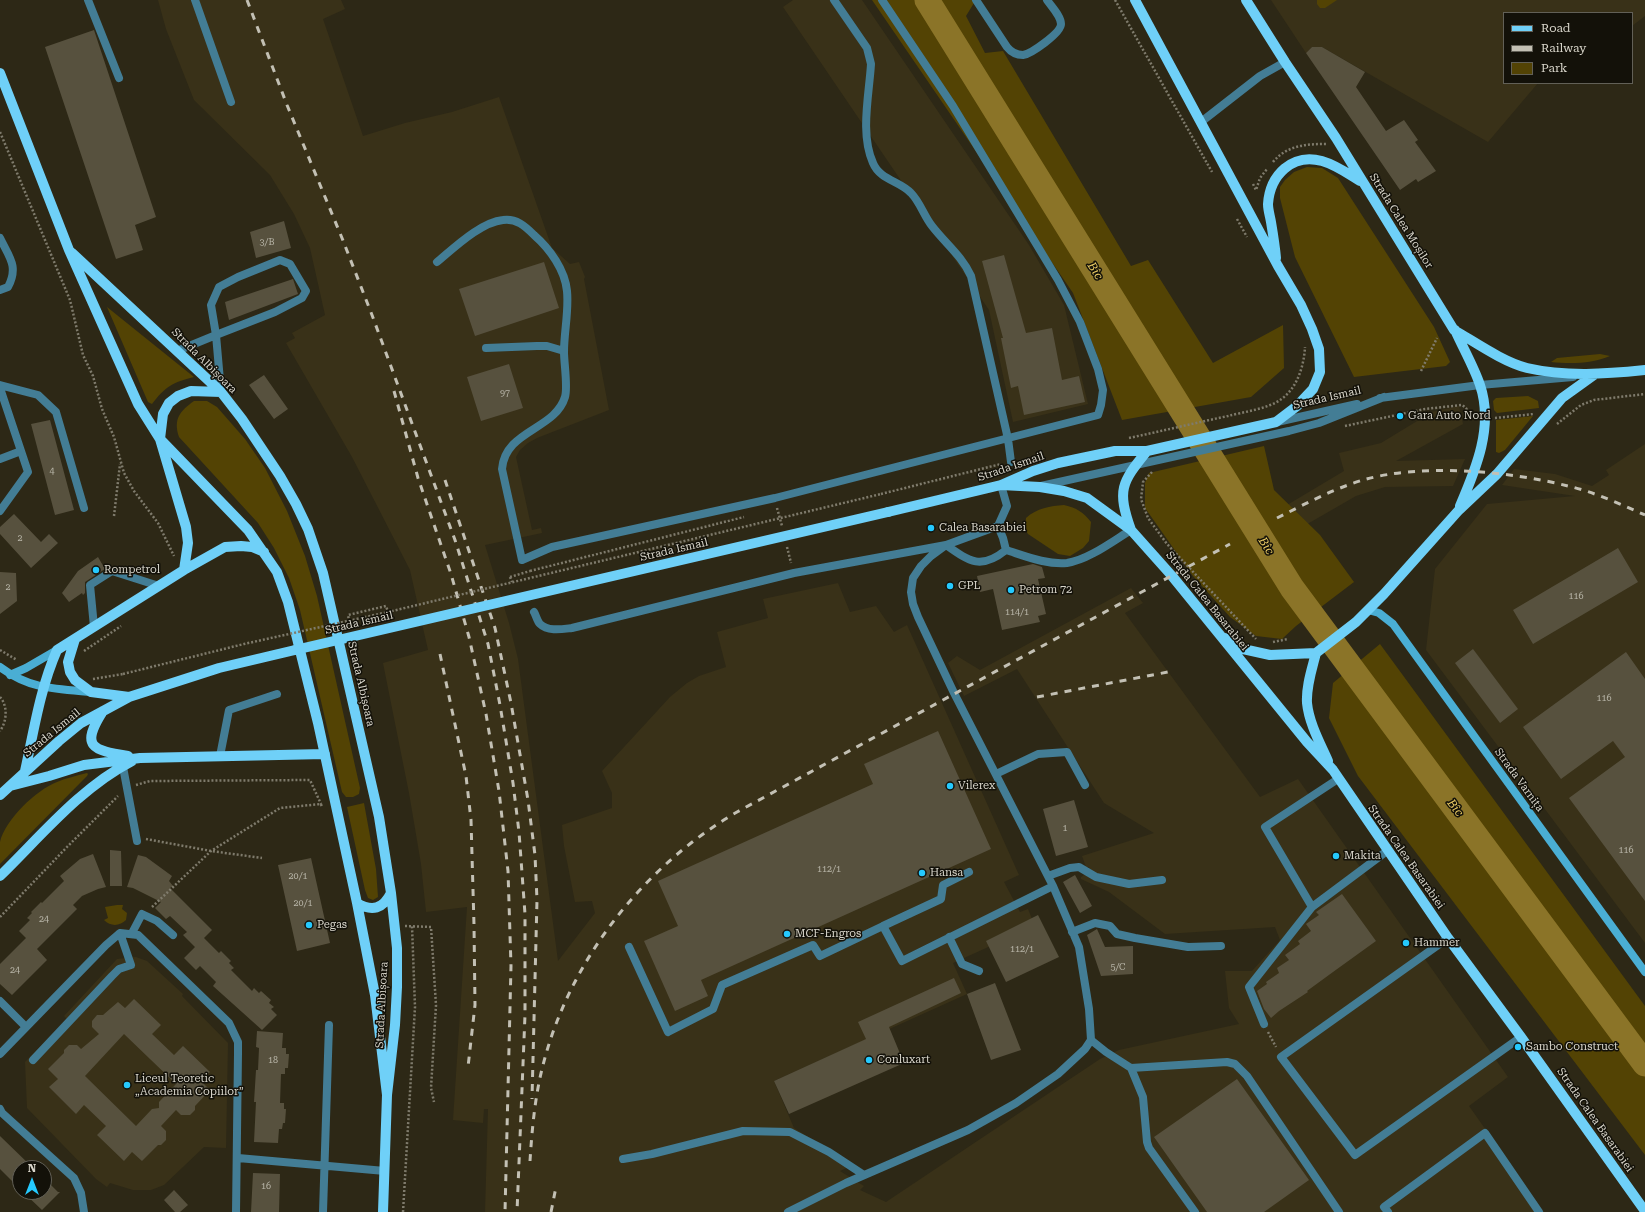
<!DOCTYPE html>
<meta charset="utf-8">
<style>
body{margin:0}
#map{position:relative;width:1645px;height:1212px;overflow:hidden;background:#2d2816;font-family:"Roboto Serif",serif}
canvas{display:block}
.legend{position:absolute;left:1503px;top:12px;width:130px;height:72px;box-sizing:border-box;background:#131109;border:1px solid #626057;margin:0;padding:5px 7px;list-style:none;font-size:12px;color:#d9d6cb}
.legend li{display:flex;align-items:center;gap:8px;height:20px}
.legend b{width:20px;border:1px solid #626057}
.north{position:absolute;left:12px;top:1160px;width:40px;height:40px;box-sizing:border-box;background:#131109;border:1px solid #626057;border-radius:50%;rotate:0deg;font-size:11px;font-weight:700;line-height:16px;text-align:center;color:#d9d6cb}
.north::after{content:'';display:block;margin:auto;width:14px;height:18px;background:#25c9fe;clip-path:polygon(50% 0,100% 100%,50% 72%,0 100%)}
</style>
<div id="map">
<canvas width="1645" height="1212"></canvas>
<ul class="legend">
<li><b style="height:5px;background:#6fd0f8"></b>Road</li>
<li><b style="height:5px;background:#c3c0b4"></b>Railway</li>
<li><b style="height:11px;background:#534304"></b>Park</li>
</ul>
<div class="north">N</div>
</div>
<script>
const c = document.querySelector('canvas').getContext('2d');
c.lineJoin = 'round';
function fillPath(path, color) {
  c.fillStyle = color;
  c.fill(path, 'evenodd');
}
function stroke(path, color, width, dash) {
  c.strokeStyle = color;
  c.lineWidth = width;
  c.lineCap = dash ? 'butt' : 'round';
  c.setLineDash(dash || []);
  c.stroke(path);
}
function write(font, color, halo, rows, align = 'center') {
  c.font = font + ' "Roboto Serif",serif';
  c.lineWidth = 3;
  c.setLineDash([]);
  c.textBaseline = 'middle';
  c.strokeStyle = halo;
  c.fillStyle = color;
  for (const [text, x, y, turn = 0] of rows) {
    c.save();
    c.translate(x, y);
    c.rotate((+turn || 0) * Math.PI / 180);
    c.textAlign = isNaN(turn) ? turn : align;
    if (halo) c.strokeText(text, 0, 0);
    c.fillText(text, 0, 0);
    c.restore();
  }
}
fillPath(new Path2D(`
 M158 0H341L345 9 323 19 363 136 405 123 452 112 499 97 552 248 570 264 579 262 585 277 584 279 609 410 537 438 528 443 520 450 516 457 532 530 541 528 542 533 485 545 509 623 518 659 558 961 595 913 592 901 575 902 564 846 562 825 612 808V793L602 771 670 697 687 683 699 676 726 667 717 632 768 618 763 599 838 583 850 612 876 606 894 632 907 625 1019 875 1004 882 1020 912 1028 909 1032 919 1028 929 953 963 967 994 774 1081 794 1128 853 1165 840 1171 864 1186 860 1190 886 1202 1100 1059 1119 1050 1239 1024 1229 1008 1225 971H1252L1280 940 1275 927 1165 934 1109 892 1081 879V877L1090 871 1089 867H1086L1082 856 1154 833 1104 803 1017 669 964 696 948 663 957 656 980 670 1131 588 1143 603 1125 613 1260 797 1298 779 1508 1077 1469 1106 1544 1212H485L488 1109H484L483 1123 453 1120 467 907 426 912 421 864 409 793 383 663 428 650 410 570 352 457 286 343 295 338 292 333 325 315 310 248 294 214 270 175 194 100 166 29Z
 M793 0H862L1029 245 1064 305 1088 404 1013 422 989 310 783 7Z
 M1271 0H1645V16L1632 26V13H1504V83H1538L1488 142 1322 47H1312L1306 53Z
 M1459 406 1463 424 1396 461 1465 459 1453 486 1385 487 1356 496 1290 534 1277 511 1344 471 1339 453 1381 443 1432 412Z
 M1645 444V943L1426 650 1435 569 1487 504 1575 496 1502 485 1514 469 1555 474 1592 486 1609 475 1606 470Z
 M136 957 147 961 183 994 182 996 228 1043 226 1148 204 1147 164 1185 151 1190H133L110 1183 107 1187 96 1179 27 1108 25 1062 67 1019 64 1016 117 959Z`), '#393118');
fillPath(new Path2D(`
 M872 0H972L974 3 966 16 985 53 1003 51 1131 266 1148 260 1213 363 1283 325 1284 368 1251 397 1122 420 1073 293Z
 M1317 0H1337L1325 8H1320L1317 4Z
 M1307 167 1322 168 1338 178 1434 327 1450 362 1446 366 1354 377 1295 257 1280 198V187L1285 180 1294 172Z
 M107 307 194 377C173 382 165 387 152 404L148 402Z
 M1600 354 1610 356C1592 364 1570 364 1551 362L1557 358Z
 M1528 396 1538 401 1539 408 1497 413 1494 410 1493 401 1496 398Z
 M194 401H207L217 407 245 439 265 468 287 511 305 556 317 596 360 788 359 794 353 797H346L342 792 300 610 289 578 274 548 258 523 179 437C173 419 180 411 194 401Z
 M1533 416 1505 450 1499 453 1496 452V420Z
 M1264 446 1274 490 1320 535 1354 582 1296 626 1282 639 1256 636 1230 617 1193 576 1145 508V483L1149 473Z
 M1064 505C1077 508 1083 512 1091 522L1089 541 1083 548 1070 556 1058 554 1028 534 1025 529 1026 518C1037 508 1050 506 1064 505Z
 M1380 644 1645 1006V1155L1358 776 1329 718 1333 683Z
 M87 773 88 774 87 776 0 864C0 857 0 849 0 842 5 820 36 790 57 782 66 778 76 776 87 773Z
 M364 803 376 869 378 897 373 900 368 898 365 890 347 807Z
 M117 905H123L122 909 127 913 126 920C120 926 111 927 104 920L108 918 105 907Z`), '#534304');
stroke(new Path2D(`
 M927 0 1292 588 1645 1064`), '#8b7428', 25);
fillPath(new Path2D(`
 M94 30 156 217 135 225 143 250 116 259 45 47Z
 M1312 47H1322L1365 72 1356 87 1386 131 1404 120 1418 140 1415 142 1436 171 1418 182 1416 179 1400 190 1306 53Z
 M284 221 291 248 256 258 250 232Z
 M1004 255 1026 333 1052 328 1062 380 1079 376 1085 402 1024 415 1018 386 1011 388 1001 338H1003L982 261Z
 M544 262 559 308 475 336 459 289Z
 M293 279 298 294 229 320 225 302Z
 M509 364 523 408 481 421 467 377Z
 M264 375 288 409 274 419 249 385Z
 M50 420 74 510 55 515 31 424Z
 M14 514 41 542 49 534 58 543 31 568 0 534V527Z
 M1618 548 1638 582 1533 644 1513 610Z
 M98 557 105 569 85 582V593L83 595 82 593 69 602 62 593 78 571Z
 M1033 564 1042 567 1045 578 1038 579 1046 614 1038 616 1040 622 1002 630 993 589 980 592 977 576Z
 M0 572 16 573 17 601 0 614Z
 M1473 649 1518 709 1500 723 1455 663Z
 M1626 652 1645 679V901L1569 798 1625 757 1613 741 1561 779 1523 727Z
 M938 731 991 849 701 980 708 996 675 1011 644 941 678 926 658 881 873 784 864 764Z
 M1074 800 1088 847 1056 856 1043 809Z
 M110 850 121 851 122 886H110Z
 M93 854 106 887 98 889 82 896 73 905 77 909 37 949 47 960 12 995 0 984V964L26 938 19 931 30 920 27 918 32 913 31 912 41 902 42 903 64 881 60 876 80 859Z
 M138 855 146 857 172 876 169 881 173 886 170 888 212 930 204 938 219 953 221 951 231 961 229 963 234 968 231 970 252 991 254 988 259 993 261 991 271 1000 269 1003 274 1007 271 1009 277 1015 262 1030 213 986 216 982 200 966 196 970 184 958 195 947 183 935 187 932 170 916 166 919 155 908 161 902 133 888 127 887Z
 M311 858 330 943 297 951 278 865Z
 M1075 875 1092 906 1080 913 1063 882Z
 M1342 894 1376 941 1333 972 1307 991 1308 992 1279 1011 1271 1018 1264 1009 1257 991 1267 984 1266 982 1279 973 1277 968 1289 960 1285 955 1300 944 1298 941 1311 931 1306 924 1319 915 1316 912Z
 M1038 915 1059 957 1006 982 986 941Z
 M1097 929 1105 947 1133 946V974L1101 976 1087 935Z
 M954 978 961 993 889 1027 904 1063 789 1114 774 1081 866 1039 858 1022Z
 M995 983 1021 1050 991 1060 967 994Z
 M134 999 161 1025 152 1034 174 1055 183 1046 210 1072 201 1081 210 1090 195 1106V1110L190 1115H181L176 1110 161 1126 166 1131V1140L161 1145H158L142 1161 132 1152 124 1161 97 1135 106 1126 84 1105 76 1114 49 1087 58 1079 48 1069 64 1053V1050L69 1045H77L81 1049 99 1034 92 1027V1021L97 1015H103L118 1002 125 1008ZM124 1034 176 1084 159 1102V1108L152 1109 136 1126 85 1076Z
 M257 1031 283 1033 282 1048H286V1054H289L288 1068H285V1074H281L280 1103H284V1109H286L285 1123H283L282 1129H279L278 1143 254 1142 256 1102H254L256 1070H258L259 1048 256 1047Z
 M1237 1079 1309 1180 1264 1212H1207L1154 1137Z
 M0 1136 33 1168H20V1189L0 1169Z
 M253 1173 280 1174 279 1212H251Z
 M44 1178 58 1192H60L42 1210 23 1192H44Z
 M174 1190 188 1205 180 1212H175L164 1200Z`), '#57513e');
stroke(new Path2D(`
 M1115 0 1212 172
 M0 132 70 300 83 355 93 376 102 409 114 437 124 473 134 491 158 523 174 556
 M1273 162C1287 145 1307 144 1327 144
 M1253 184 1256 190 1260 178 1267 169
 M1237 219 1247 237
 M1421 371 1437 338
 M1495 418 1534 414
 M1557 424 1581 405 1594 400 1645 394
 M1345 426 1425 409 1462 405 1466 408 1472 419
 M1129 438C1162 431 1195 423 1228 416 1243 412 1267 409 1280 400 1297 389 1304 366 1305 347
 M1152 472 1143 482 1141 499 1148 518 1167 544 1256 639
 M881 494 1001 464
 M777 508 782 526
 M114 516 120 464
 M787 547 791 563
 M530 571 744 517
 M510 577 512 582
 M350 626 348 615 386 606 388 612
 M1273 642 1288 639
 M354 646 360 673
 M0 650 17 660
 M84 651 121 626
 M93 679 123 674
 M0 697C8 706 7 721 0 731
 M136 785 150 781 310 780 321 804
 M146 839 211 851 262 858
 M152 907 211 851 280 808 321 804 322 808
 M0 917 67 847 118 796
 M405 926 431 927 436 1005 431 1088 434 1102
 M1268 1032 1276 1047
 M403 1212 415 1007 412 926`), '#7f7b6c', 2.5, [2, 2]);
stroke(new Path2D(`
 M88 0 119 78
 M195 0 231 102
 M834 0 867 48 871 64C869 96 860 134 873 163 880 180 900 181 911 193 920 202 924 216 932 226 945 243 962 256 971 276L1008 439 1011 462
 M976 0 1007 47C1011 52 1016 55 1023 55 1031 54 1061 33 1061 24 1061 16 1051 6 1047 0
 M1201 122 1260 76 1285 62
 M280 260 290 264 306 291 302 298 275 312 216 335 211 305 219 287 238 277Z
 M437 262C454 248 481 222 503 220 516 218 525 226 534 235 550 249 565 270 567 291 569 311 564 332 564 352 564 363 568 387 565 397 555 430 505 430 502 469L522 560 552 547 775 498 1098 415 1101 405 1103 390 1098 369 1080 322 1058 280 953 106 882 0
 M486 348 537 346H547L564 351
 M177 351 216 335 221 392
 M0 385 38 395 56 412 84 508
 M0 388 28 472 0 511
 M1380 398 1480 385 1573 377
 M1277 422 1357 404
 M0 459 21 451
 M1041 486 1289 431 1319 423 1384 397
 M1006 550C1025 556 1047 565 1067 563 1088 560 1113 541 1131 530
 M534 612C536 615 537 621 540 624 548 632 563 629 572 628L794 573 946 545 998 526 1007 506 1001 485
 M94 627 90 585 112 571 159 586
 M220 756 229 710 277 694
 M123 767 137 841
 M996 774 1038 754 1067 752 1085 785
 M1338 779 1265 827 1312 907 1387 851
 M1048 876 1070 868 1079 867 1096 877 1129 884 1162 880
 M883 926 941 899 943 885 969 872
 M1072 932 1095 923 1110 926 1117 934 1135 938 1188 947 1221 946
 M132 933 142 914 157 921 173 935
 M949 937 962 964 979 971
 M1448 938 1281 1057 1355 1155 1521 1037
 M629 947 668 1032 713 1009 722 985 813 945 820 956 883 926 902 961 1053 886
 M0 1001 26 1027
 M1264 1024 1249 987 1312 907
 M1091 1040 1106 1052 1131 1068 1143 1097 1147 1142 1149 1148 1195 1212
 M0 1054 106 945 120 933 138 935 229 1023 238 1042V1053L236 1212
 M33 1060 112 976 119 969 131 965 120 933
 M1131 1068 1227 1062 1235 1064 1247 1076 1339 1212
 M0 1109 2 1113 74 1178 81 1193 84 1212
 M238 1158 385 1171
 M623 1159 652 1154 743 1131 790 1132 829 1152 864 1175
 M323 1212 329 1025
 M788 1212 846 1183 968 1130 1016 1103 1058 1074 1085 1049 1091 1040 1089 1009 1079 947 1053 886 954 693 918 617 913 604 911 592 913 578 921 566 931 556 946 545C970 562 981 570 1006 550L1003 538 998 526
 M1388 1212 1384 1207 1485 1133 1539 1212`), '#437d95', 8);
stroke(new Path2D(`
 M0 238C9 257 19 266 8 287L0 290`), '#437d95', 8);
stroke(new Path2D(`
 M1368 610 1379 613 1393 624 1645 972
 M0 667C29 689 55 689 91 692
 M10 675 26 668 57 650`), '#4aaed4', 8);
stroke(new Path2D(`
 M1246 0 1285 62 1336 138 1454 330C1475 342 1503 362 1527 368 1566 377 1606 374 1645 370
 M0 73 69 250 138 404 160 439 248 530 277 572 288 602 318 723 357 903 375 995 387 1095
 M72 253 221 392 242 419 280 476 296 504 308 529 323 573 379 817 391 893 397 948V987L395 1025 387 1095 383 1212
 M1276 258C1275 246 1273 234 1271 222 1270 216 1268 210 1268 204 1270 175 1292 153 1322 161 1336 165 1347 173 1360 181
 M1455 330C1463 348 1474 367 1480 385 1494 426 1476 469 1460 506
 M1001 485 1040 487 1064 491 1087 498 1131 530 1172 576 1307 742 1333 770 1448 938 1521 1037 1645 1211
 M888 512 1001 485 1033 471 1058 463 1115 451H1147L1276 422 1297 406 1313 389 1320 372 1319 349 1312 329 1301 305 1278 266 1135 0
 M1131 530C1117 490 1121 483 1147 451
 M184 570 188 543 186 527 160 439 163 414 169 403 178 396 191 391 221 392
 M1225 638 1243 649 1270 655 1316 653 1356 622 1384 594 1459 510 1497 474 1562 398 1594 375
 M75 639 68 662 70 672 75 680 91 692 129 697
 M1316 653C1312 669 1306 686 1307 703 1309 723 1320 743 1328 761
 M103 711C80 747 92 750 128 756
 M25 771C34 730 40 689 57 650L184 570 225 547 241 546 252 547 264 552
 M10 786 49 776 84 765 140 758 325 754
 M0 795 59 741 81 723 129 697 219 668 295 650
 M0 876C41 836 80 788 132 761
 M357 903C372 912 383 909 391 893`), '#6fd0f8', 10);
stroke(new Path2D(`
 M247 0 287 105 342 238 372 315 455 540 488 644 500 705 513 783 519 832 525 914V1015L517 1212
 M394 391 418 478 451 574 469 637 486 714 499 791 508 871 511 966 505 1212
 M445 480 495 628 511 703 528 800 535 855 537 900 532 1099
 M1277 518C1305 504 1333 489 1363 480 1422 463 1509 471 1568 486 1594 492 1620 504 1645 515
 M440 654 466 776 471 820 474 925 475 1005 468 1067
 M1037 697 1168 672
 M530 1161C532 1129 535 1096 543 1065 570 959 644 866 737 812L1230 544
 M551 1212 556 1187`), '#c3c0b4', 3, [7, 7]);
stroke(new Path2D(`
 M510 577 530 571
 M123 674 244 644 388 612 881 494`), '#7f7b6c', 2.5, [2, 2]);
stroke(new Path2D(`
 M295 650 888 512`), '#6fd0f8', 10);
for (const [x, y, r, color] of [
 [1400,416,4,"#25c9fe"],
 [931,528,4,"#25c9fe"],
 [96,570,4,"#25c9fe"],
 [950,586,4,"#25c9fe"],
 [1011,590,4,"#25c9fe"],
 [950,786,4,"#25c9fe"],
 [1336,856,4,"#25c9fe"],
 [922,873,4,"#25c9fe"],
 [309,925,4,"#25c9fe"],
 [787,934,4,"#25c9fe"],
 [1406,943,4,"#25c9fe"],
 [1518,1047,4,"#25c9fe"],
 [869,1060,4,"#25c9fe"],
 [127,1085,4,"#25c9fe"]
]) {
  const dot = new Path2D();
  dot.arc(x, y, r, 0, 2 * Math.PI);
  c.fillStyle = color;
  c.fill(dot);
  stroke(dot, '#131109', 1.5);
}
write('9px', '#b8b5a8', null, [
 ["3/B",267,242],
 ["97",505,393],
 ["4",52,471],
 ["2",20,538],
 ["2",8,587],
 ["116",1576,596],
 ["114/1",1017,612],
 ["116",1604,698],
 ["1",1065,828],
 ["116",1626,850],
 ["112/1",829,869],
 ["20/1",298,876],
 ["20/1",303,903],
 ["24",44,919],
 ["112/1",1022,949],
 ["5/C",1118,967],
 ["24",15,970],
 ["18",273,1060],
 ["16",266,1186]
]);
write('11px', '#d9d6cb', '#131109', [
 ["Strada Calea Moșilor",1401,221,58],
 ["Strada Albișoara",204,361,45],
 ["Strada Ismail",1327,398,-13],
 ["Strada Ismail",1011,467,-19],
 ["Strada Ismail",674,550,-13],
 ["Strada Calea Basarabiei",1207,601,51],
 ["Strada Ismail",359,623,-13],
 ["Strada Albișoara",361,684,77],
 ["Strada Ismail",52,733,-39],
 ["Strada Varnița",1519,780,54],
 ["Strada Calea Basarabiei",1406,857,55],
 ["Strada Albișoara",382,1005,-87],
 ["Strada Calea Basarabiei",1595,1120,55]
]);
write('11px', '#d9d6cb', '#131109', [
 ["Gara Auto Nord",1408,416],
 ["Calea Basarabiei",939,528],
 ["Rompetrol",104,570],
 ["GPL",958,586],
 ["Petrom 72",1019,590],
 ["Vilerex",958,786],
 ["Makita",1344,856],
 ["Hansa",930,873],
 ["Pegas",317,925],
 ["MCF-Engros",795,934],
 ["Hammer",1414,943],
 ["Sambo Construct",1526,1047],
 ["Conluxart",877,1060],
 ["Liceul Teoretic",135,1079],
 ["„Academia Copiilor”",135,1092]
], 'left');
write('italic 12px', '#edcd65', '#131109', [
 ["Bîc",1095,271,58],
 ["Bîc",1266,546,58],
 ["Bîc",1455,808,53]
]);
</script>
